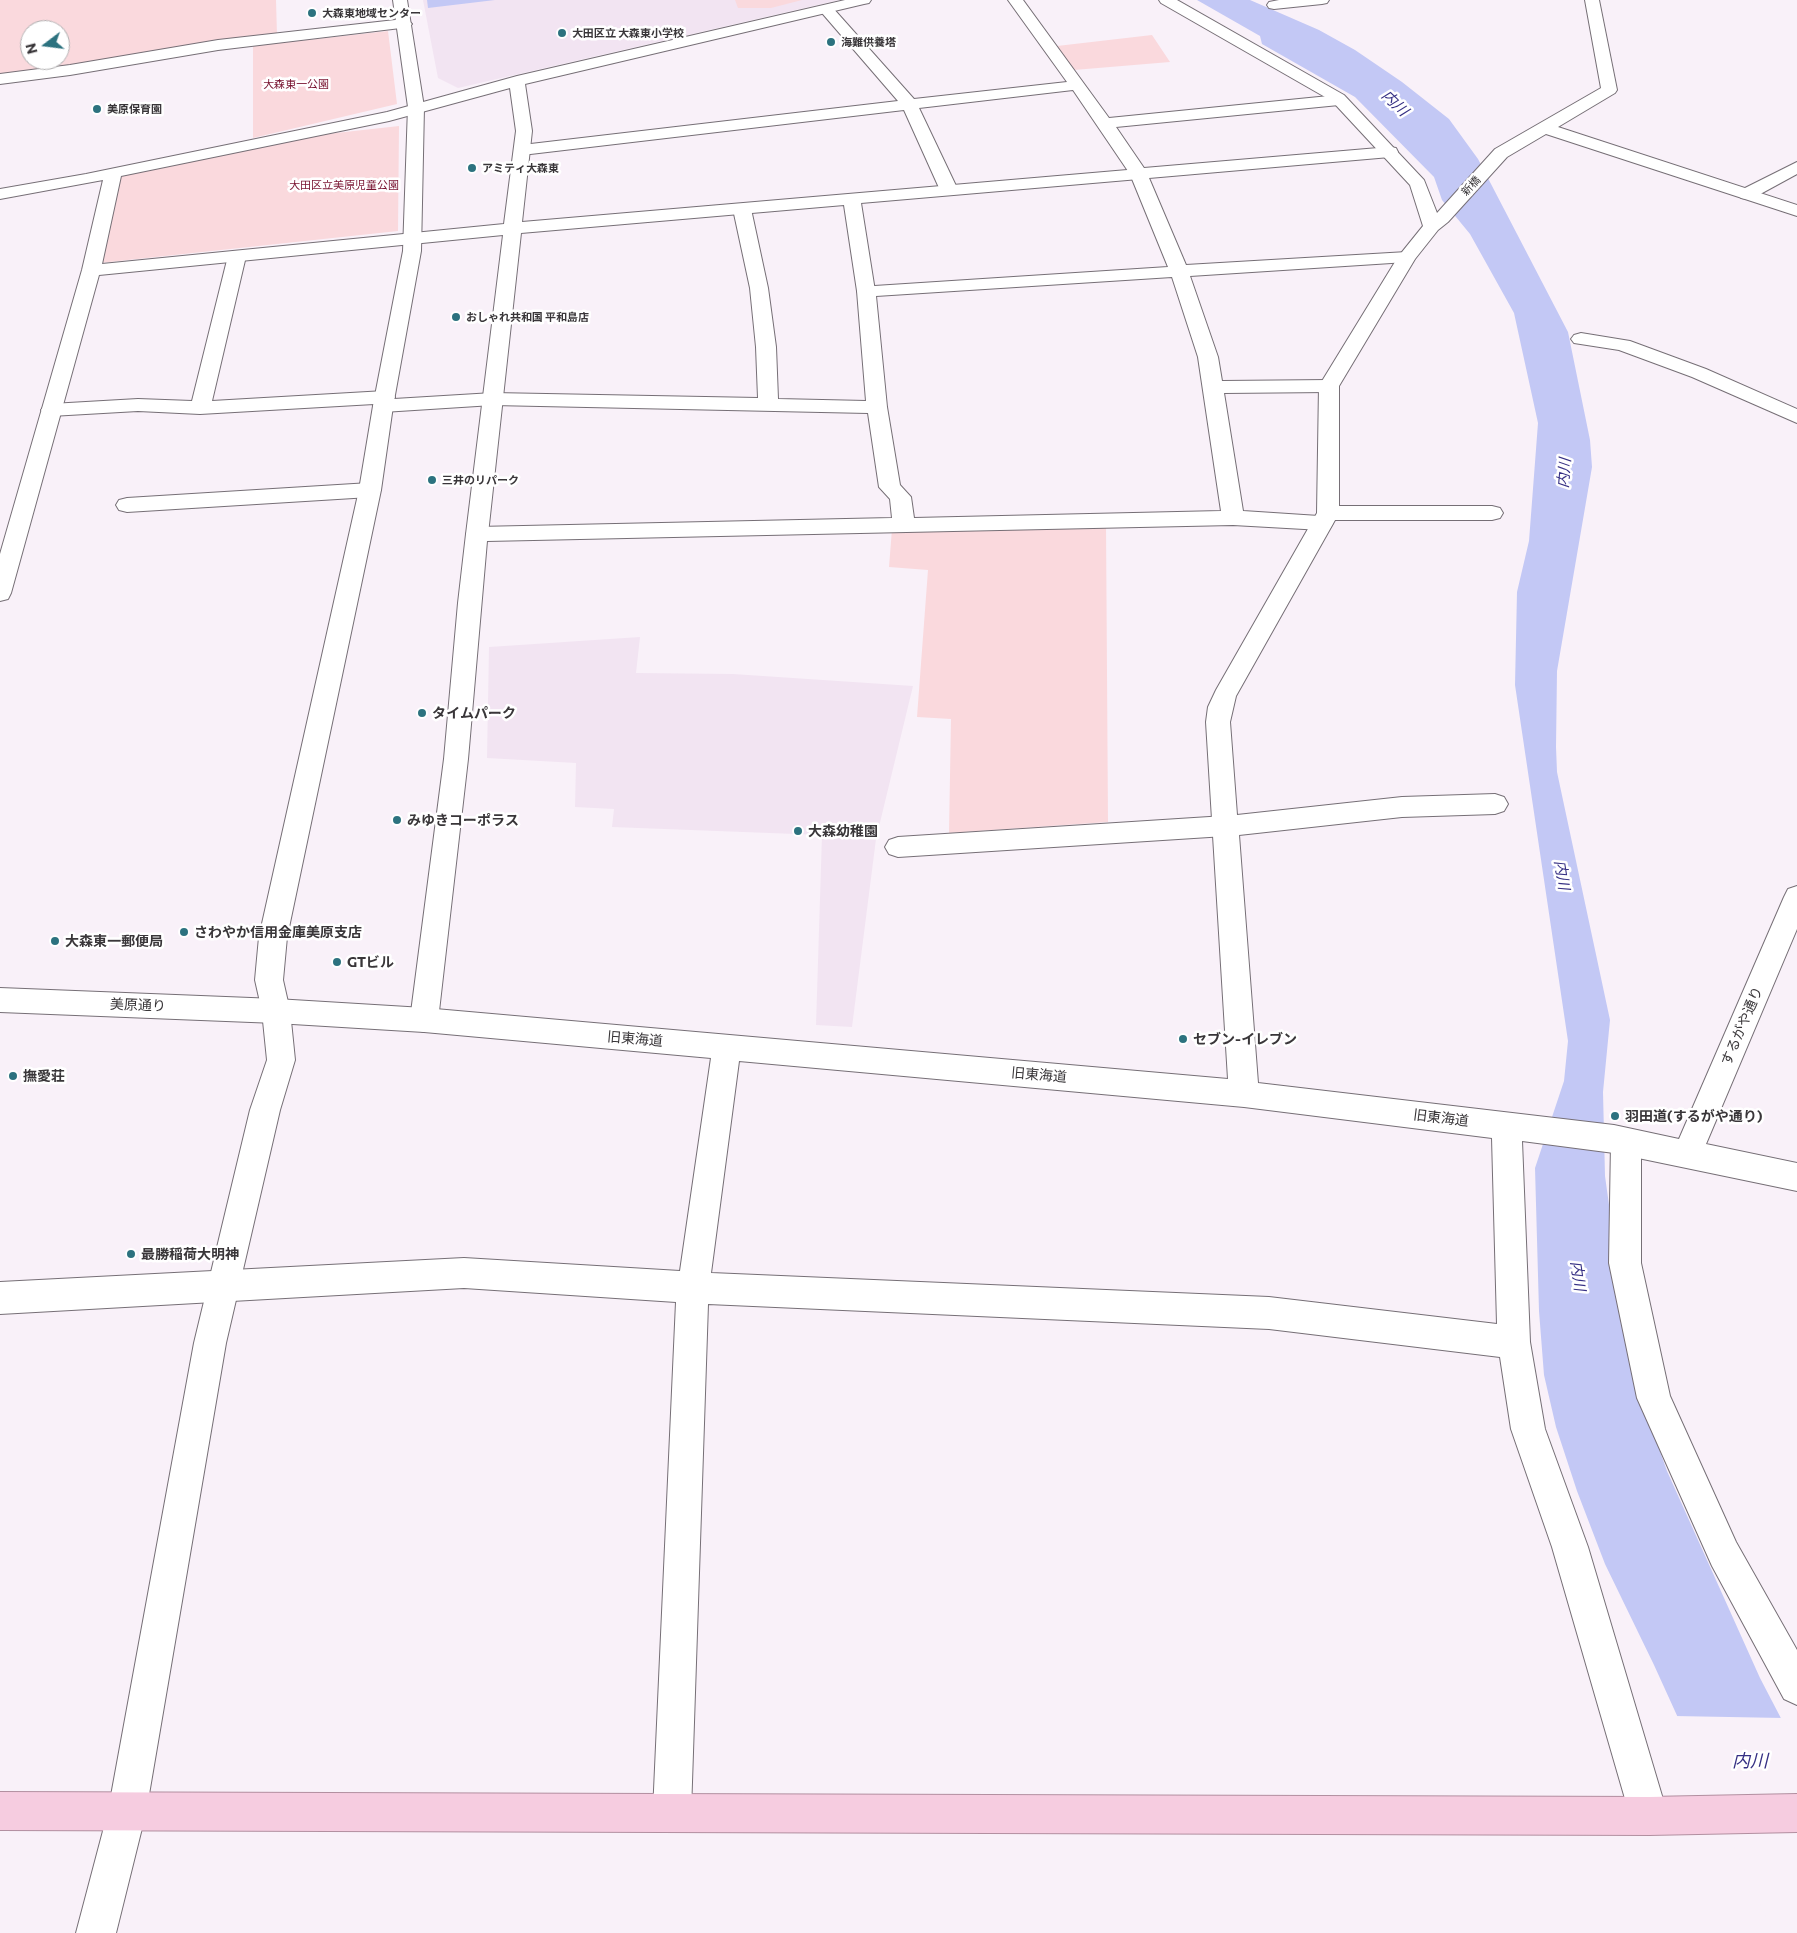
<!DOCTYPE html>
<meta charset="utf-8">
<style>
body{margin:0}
#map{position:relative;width:1797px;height:1933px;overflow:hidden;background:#f9f1f9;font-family:Commissioner,sans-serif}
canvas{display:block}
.north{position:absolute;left:20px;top:20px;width:50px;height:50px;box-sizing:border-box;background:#fff;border:1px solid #b0afb0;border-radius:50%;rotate:255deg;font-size:14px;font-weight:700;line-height:20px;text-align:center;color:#393639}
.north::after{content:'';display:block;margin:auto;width:18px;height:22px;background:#2c727f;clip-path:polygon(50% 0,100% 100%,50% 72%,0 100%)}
</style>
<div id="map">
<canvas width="1797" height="1933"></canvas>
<div class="north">N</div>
</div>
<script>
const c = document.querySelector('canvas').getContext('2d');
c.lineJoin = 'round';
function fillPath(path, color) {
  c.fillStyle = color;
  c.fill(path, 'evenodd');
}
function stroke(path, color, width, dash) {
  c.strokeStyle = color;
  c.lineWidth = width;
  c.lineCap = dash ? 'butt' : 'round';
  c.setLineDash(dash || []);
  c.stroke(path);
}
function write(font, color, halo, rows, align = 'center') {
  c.font = font + ' Commissioner,"Noto Sans JP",sans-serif';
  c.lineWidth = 5;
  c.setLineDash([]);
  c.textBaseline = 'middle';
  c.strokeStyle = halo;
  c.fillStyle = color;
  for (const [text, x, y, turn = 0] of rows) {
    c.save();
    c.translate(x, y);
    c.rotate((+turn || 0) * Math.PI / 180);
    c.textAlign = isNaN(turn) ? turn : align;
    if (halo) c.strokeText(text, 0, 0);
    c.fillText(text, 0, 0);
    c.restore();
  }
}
fillPath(new Path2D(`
 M423 0H839L458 88 438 78Z
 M640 637 636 673 733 674 913 686 876 839 852 1027 816 1025 822 835 612 827 614 809 575 807 576 763 487 758 489 647Z`), '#f2e4f2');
fillPath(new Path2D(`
 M0 0H276L277 35 0 76ZM30 30H60V60H30Z
 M735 0H802L771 8H738Z
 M388 31 397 104 253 138V46Z
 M1152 35 1170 62 1074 70 1057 46Z
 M399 126 398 231 100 263 118 177 318 135Z
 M1106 524 1108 822 949 833 951 719 917 717 928 570 889 567 892 529Z`), '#fad9dd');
fillPath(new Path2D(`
 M427 0H495L428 8Z
 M1197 0H1250L1319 30 1355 50 1402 82 1449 119 1478 159 1568 332 1590 440 1592 467 1557 671 1556 747 1557 772 1610 1020 1603 1092 1605 1176 1615 1248 1641 1398 1667 1471 1760 1678 1797 1749V1933H1776L1654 1665 1605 1564 1577 1491 1556 1427 1544 1375 1539 1311 1535 1168 1564 1081 1568 1041 1515 685 1517 592 1529 541 1538 423 1514 313 1470 234 1442 200 1434 177 1355 97 1262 44 1260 36Z`), '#c3c8f5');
fillPath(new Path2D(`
 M1674 1716 1784 1718 1797 1743V1933H1773Z`), '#f9f1f9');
const service = new Path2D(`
 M1008 0H1023L1109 118 1339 95 1345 97 1347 100 1345 103 1339 105 1116 127 1144 168 1390 147 1396 148 1398 152 1396 156 1390 157 1149 178 1186 265 1407 252 1413 253 1416 257 1413 261 1407 262 1190 276 1218 357 1222 381 1329 380 1336 382 1339 386 1336 390 1329 392 1224 393 1243 511 1319 516 1317 513 1320 508 1328 506H1492L1500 508 1503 513 1500 518 1492 520H1331L1333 523 1330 528 1322 530 1233 525 487 541 468 759 438 1020 434 1029 424 1032 414 1029 410 1020 444 759 458 603 466 534 469 529 477 527 892 518 890 499 879 487 868 413 493 405 383 412 376 410 373 406 374 404 200 414 138 411 51 416 44 414 41 410 44 406 51 404 138 399 192 401 228 256 231 252 237 251 243 252 246 256 212 401 385 391 392 393 395 397 394 399 493 393 758 398 756 347 750 288 733 209 736 205 742 204 748 205 751 209 768 288 776 347 778 399 866 401 857 291 859 287 1168 267 1130 174 1073 90 919 108 958 190 955 194 949 195 943 194 940 190 904 110 522 155 516 154 514 150 516 146 522 145 898 101 822 13 820 10 822 7H832L914 99 1067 82ZM1172 277 1198 357 1221 511 914 518 911 497 900 485 887 407 876 296Z
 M1279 0H1329L1327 3 1322 4 1274 9 1269 8 1267 5 1269 2Z
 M1797 162V174L1753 198 1747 199 1741 198 1738 194 1741 190Z
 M1581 333 1630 341 1706 369 1797 409V423L1692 377 1619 350 1574 343 1571 339 1574 335Z
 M370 483 377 485 381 490 377 495 370 497 127 512 119 510 116 505 119 500 127 498Z
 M1225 816 1234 819 1238 826 1234 833 1225 836 898 857 889 854 885 847 889 840 898 837Z
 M1626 1129 1637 1133 1641 1143V1263L1670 1396 1736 1542 1797 1650V1705L1784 1699 1712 1566 1637 1398 1609 1263 1611 1143 1615 1133Z`);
const minor = new Path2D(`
 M845 0H871L869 3 864 4 525 84 532 131 522 222 1139 169 1145 170 1148 174 1145 178 1139 179 861 203 875 291 873 295 866 297 859 295 857 291 844 205 521 233 488 534 485 539 477 541 469 539 466 534 503 235 99 275 11 593 8 599 0 601V554L82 270 103 180 0 199V189L86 174 387 112 517 76ZM510 88 516 131 504 224 102 264 121 176 389 121Z
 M1159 0H1177L1344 95 1424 180 1437 213 1495 149 1601 88 1585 0H1599L1617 90 1615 93 1558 127 1797 205V216L1546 134 1507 157 1448 222 1438 230 1415 259 1339 386V513L1236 696 1230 722 1237 815 1402 797 1495 794 1504 797 1508 804 1504 811 1495 814 1402 817 1239 835 1258 1083 1614 1125 1679 1139 1784 897 1788 889 1797 886V929L1706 1144 1797 1163V1191L1614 1153 1522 1141 1530 1342 1545 1429 1588 1547 1668 1816 1663 1830 1649 1835 1635 1830 1630 1816 1552 1547 1511 1429 1500 1357 1269 1329 708 1304 691 1812 686 1826 672 1831 658 1826 653 1812 676 1302 464 1288 0 1314V1282L464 1258 680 1271 711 1058 424 1032 276 1023 0 1012V988L276 999 424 1008 1228 1079 1206 722 1208 707 1216 690 1317 513 1319 386 1398 257 1423 226 1410 185 1332 101 1161 3ZM739 1061 1244 1107 1492 1138 1497 1324 1269 1297 711 1273Z
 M404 19 409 21 412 24 409 27 218 50 70 75 0 84V74L70 65 218 40Z`);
const tertiary = new Path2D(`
 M393 0H407L424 107 421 251 393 406 381 490 287 937 283 980 290 1011 295 1060 280 1110 226 1343 146 1812 116 1933H76L108 1812 194 1343 250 1110 267 1060 262 1011 255 980 259 937 359 490 373 406 403 251 408 107Z`);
const trunk = new Path2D(`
 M0 1792 1649 1797 1797 1794V1832L1649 1835 0 1830Z`);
stroke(service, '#766f76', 2);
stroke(minor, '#766f76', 2);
stroke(tertiary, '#766f76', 2);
stroke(trunk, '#b28fa0', 2);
fillPath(service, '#fff');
fillPath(minor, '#fff');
fillPath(tertiary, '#fff');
fillPath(trunk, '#f6cce0');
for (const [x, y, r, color] of [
 [312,13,5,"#2c727f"],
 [562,33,5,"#2c727f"],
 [831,42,5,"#2c727f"],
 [97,109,5,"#2c727f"],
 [472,168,5,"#2c727f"],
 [456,317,5,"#2c727f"],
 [432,480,5,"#2c727f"],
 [422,713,5,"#2c727f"],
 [397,820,5,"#2c727f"],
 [798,831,5,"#2c727f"],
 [184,932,5,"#2c727f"],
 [55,941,5,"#2c727f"],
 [337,962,5,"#2c727f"],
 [1183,1039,5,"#2c727f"],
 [13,1076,5,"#2c727f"],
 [1615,1116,5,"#2c727f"],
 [131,1254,5,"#2c727f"]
]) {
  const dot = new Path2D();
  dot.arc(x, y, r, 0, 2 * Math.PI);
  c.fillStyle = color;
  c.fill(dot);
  stroke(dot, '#fff', 2);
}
write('bold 11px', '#393639', '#fff', [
 ["大森東地域センター",322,13],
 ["大田区立 大森東小学校",572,33],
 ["海難供養塔",841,42],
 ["美原保育園",107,109],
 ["アミティ大森東",482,168],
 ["おしゃれ共和国 平和島店",466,317],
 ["三井のリパーク",442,480]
], 'left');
write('11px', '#781330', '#fff', [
 ["大森東一公園",296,84],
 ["大田区立美原児童公園",344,185]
]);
write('11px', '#393639', '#fff', [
 ["新橋",1471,186,-48]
]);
write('bold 14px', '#393639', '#fff', [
 ["タイムパーク",432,713],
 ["みゆきコーポラス",407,820],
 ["大森幼稚園",808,831],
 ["さわやか信用金庫美原支店",194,932],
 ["大森東一郵便局",65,941],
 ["GTビル",347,962],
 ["セブン-イレブン",1193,1039],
 ["撫愛荘",23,1076],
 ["羽田道(するがや通り)",1625,1116],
 ["最勝稲荷大明神",141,1254]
], 'left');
write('14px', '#393639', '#fff', [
 ["美原通り",138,1005,2],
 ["するがや通り",1742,1026,-67],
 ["旧東海道",635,1039,5],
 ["旧東海道",1039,1075,5],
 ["旧東海道",1441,1118,7]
]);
write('italic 15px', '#363084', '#fff', [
 ["内川",1395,103,44],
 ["内川",1564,473,-85],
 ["内川",1562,875,81],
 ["内川",1578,1276,82]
]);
write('italic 18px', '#363084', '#fff', [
 ["内川",1750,1761]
]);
</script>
